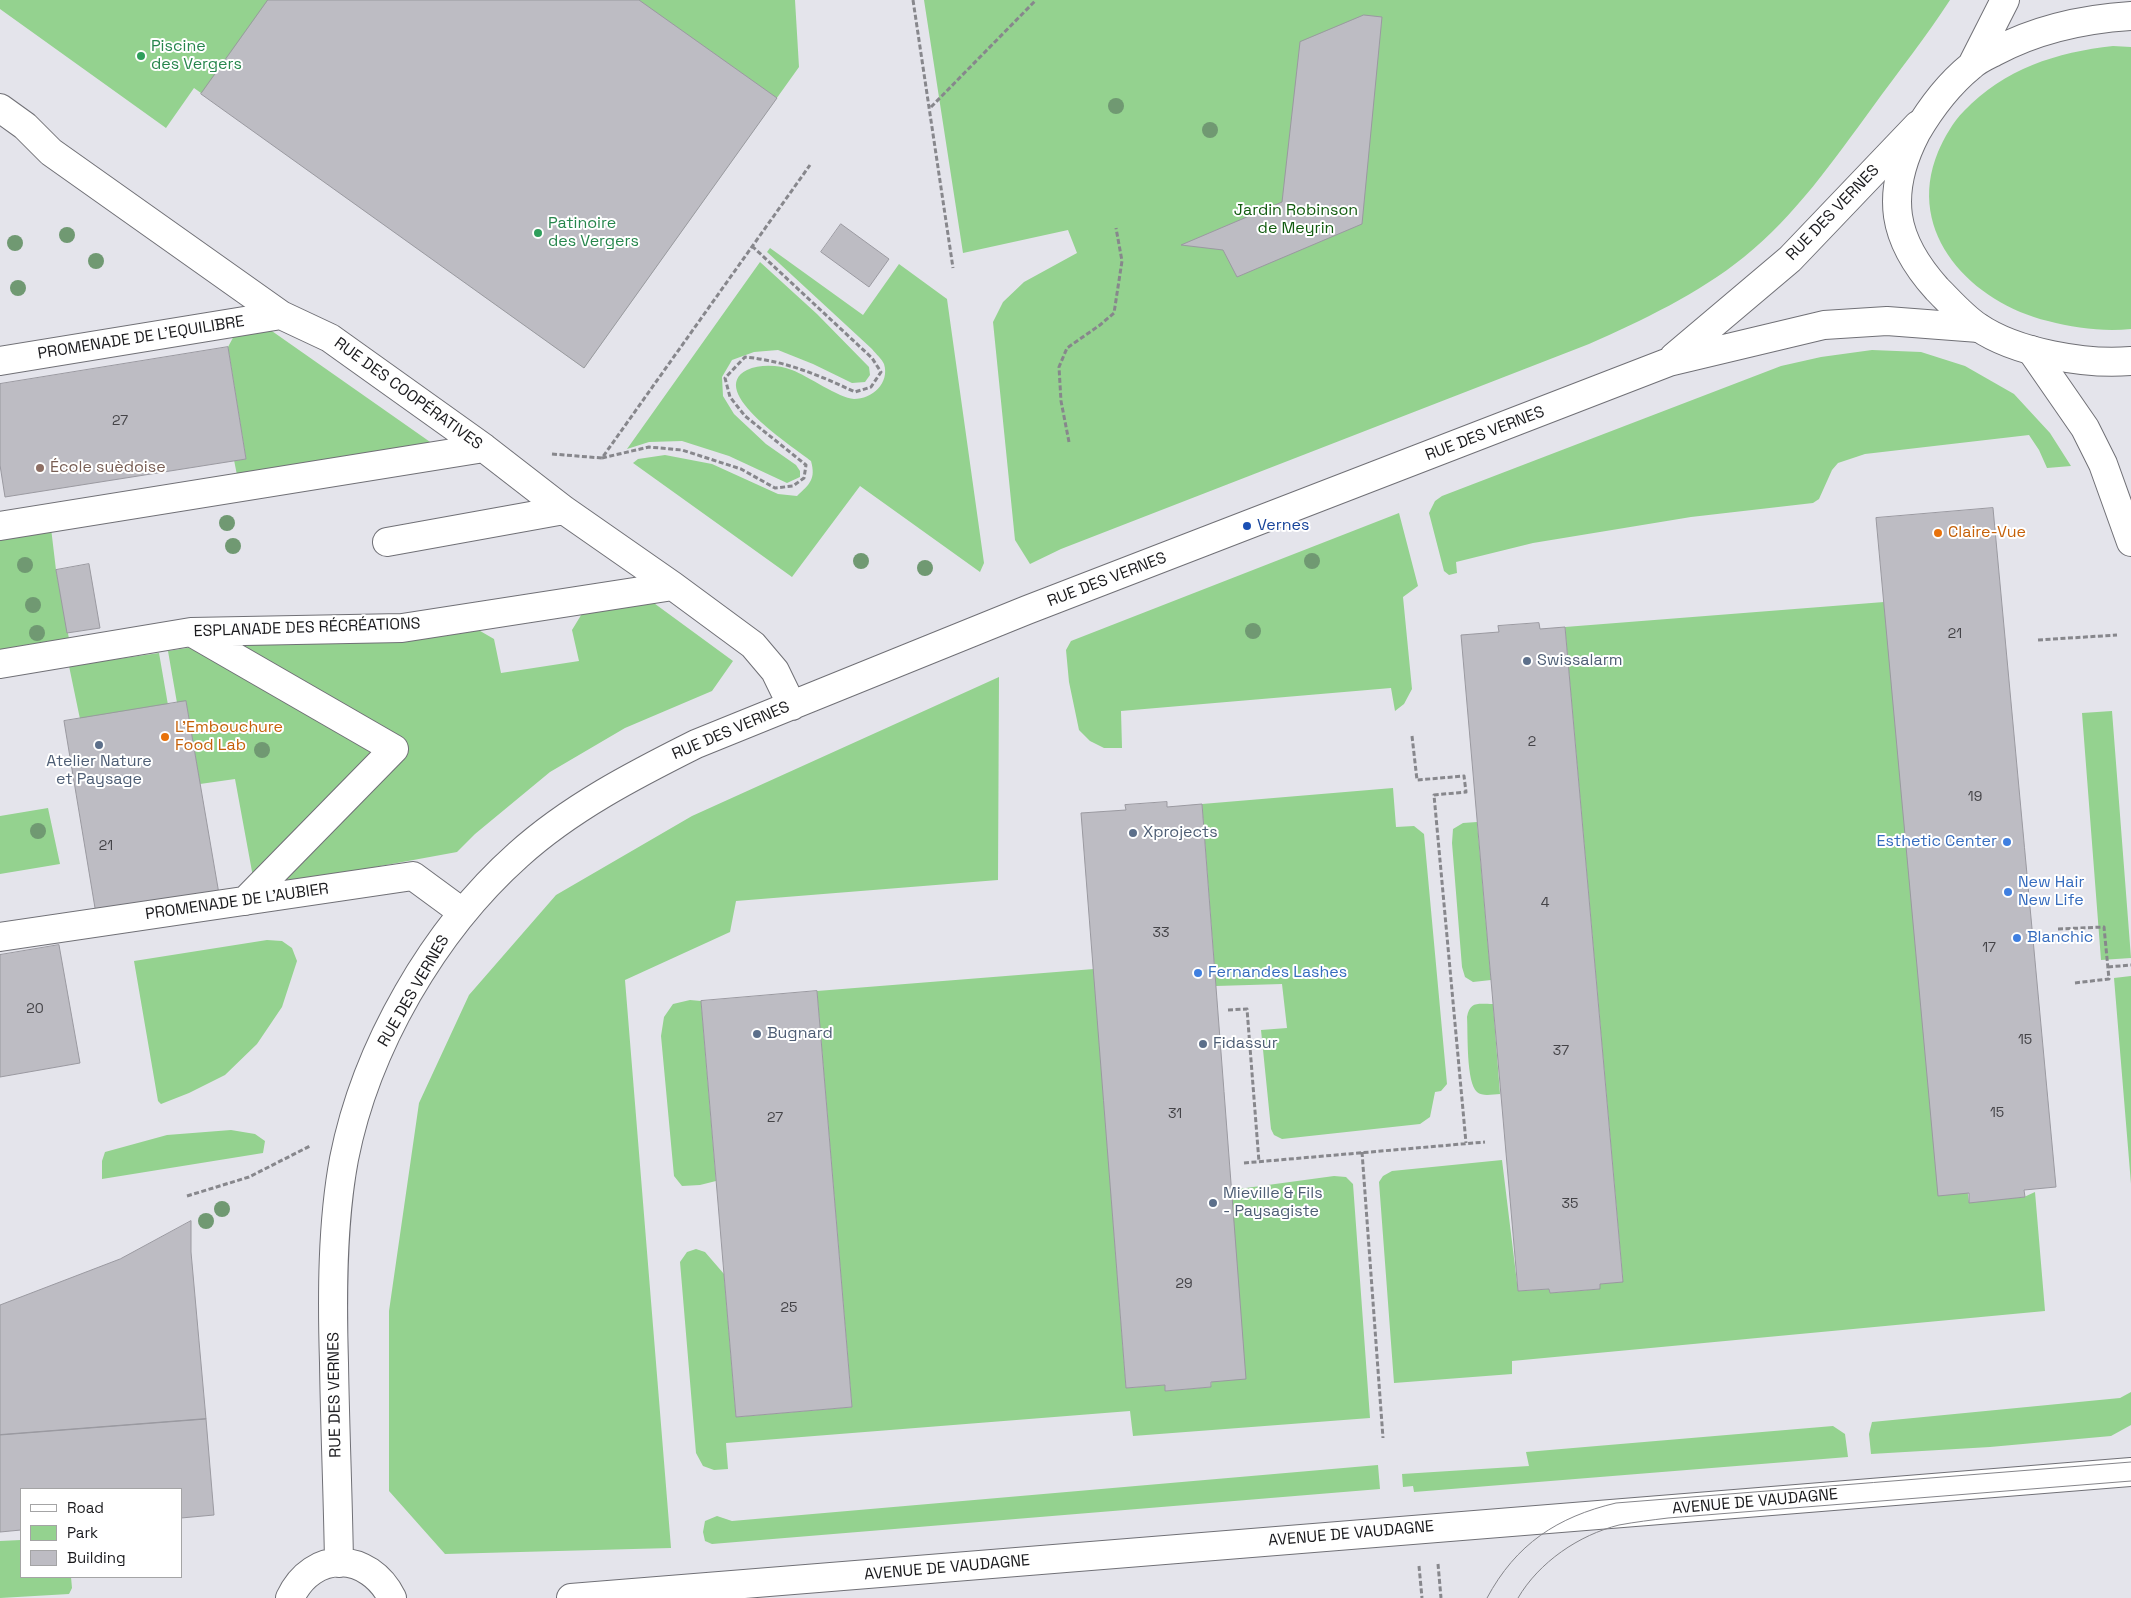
<!DOCTYPE html>
<meta charset="utf-8">
<style>
body{margin:0}
#map{position:relative;width:2131px;height:1598px;overflow:hidden;background:#e4e4eb;font-family:"Space Grotesk",sans-serif}
canvas{display:block}
.legend{position:absolute;left:20px;top:1488px;width:162px;height:90px;box-sizing:border-box;background:#fff;border:1px solid #a4a4a5;margin:0;padding:6px 9px;list-style:none;font-size:15px;color:#1b1b1e}
.legend li{display:flex;align-items:center;gap:10px;height:25px}
.legend b{width:25px;border:1px solid #a4a4a5}
</style>
<div id="map">
<canvas width="2131" height="1598"></canvas>
<ul class="legend">
<li><b style="height:6px;background:#fff"></b>Road</li>
<li><b style="height:14px;background:#94d28f"></b>Park</li>
<li><b style="height:14px;background:#bdbcc3"></b>Building</li>
</ul>
</div>
<script>
const c = document.querySelector('canvas').getContext('2d');
c.lineJoin = 'round';
function fillPath(path, color) {
  c.fillStyle = color;
  c.fill(path, 'evenodd');
}
function stroke(path, color, width, dash) {
  c.strokeStyle = color;
  c.lineWidth = width;
  c.lineCap = dash ? 'butt' : 'round';
  c.setLineDash(dash || []);
  c.stroke(path);
}
function write(font, color, halo, rows, align = 'center') {
  c.font = font + ' "Space Grotesk",sans-serif';
  c.lineWidth = 4;
  c.setLineDash([]);
  c.textBaseline = 'middle';
  c.strokeStyle = halo;
  c.fillStyle = color;
  for (const [text, x, y, turn = 0] of rows) {
    c.save();
    c.translate(x, y);
    c.rotate((+turn || 0) * Math.PI / 180);
    c.textAlign = isNaN(turn) ? turn : align;
    if (halo) c.strokeText(text, 0, 0);
    c.fillText(text, 0, 0);
    c.restore();
  }
}
fillPath(new Path2D(`
 M0 0H795L799 67 584 368 194 88 166 128 0 9Z
 M924 0H1950C1926 37 1898 72 1872 108 1833 161 1796 215 1744 257 1698 294 1643 320 1589 344L1061 549 1030 564 1015 540 993 322 1003 302 1024 282 1077 253 1068 230 963 253Z
 M2113 46 2131 47V329C2104 332 2075 328 2048 321 1973 303 1904 234 1938 152 1944 138 1953 122 1964 111 2004 69 2057 52 2113 46Z
 M770 248 863 315 899 264 947 299 984 563 980 572 860 486 792 577 633 463 638 459 665 455 712 464 778 494 797 496C810 484 816 479 811 461 795 448 705 391 747 370 760 364 779 365 792 370 808 376 839 398 854 399 872 399 890 383 884 364 882 359 876 354 872 349L767 252Z
 M760 262 817 314 869 367 870 375 865 382 852 383 813 364 778 350 754 352 732 360 722 377 723 396 734 414 766 444 796 465 800 471V477L787 483 729 456 682 441 649 442 627 449Z
 M269 329 433 444 237 475 234 460 246 459 228 347 235 334Z
 M1872 350 1921 352 1965 366 2014 394 2050 433 2071 466 2047 468 2039 450 2029 435 1865 454 1838 463 1832 470 1819 499 1813 503 1691 517 1533 543 1456 562 1457 573 1449 575 1444 571 1429 513 1435 501 1442 496 1781 366 1821 357Z
 M1399 513 1418 586 1403 597 1412 689 1404 704 1395 711 1391 688 1121 711 1122 748H1104L1090 741 1079 730 1069 682 1066 650 1071 641Z
 M51 528 56 570 70 644 0 655V537Z
 M647 598 733 661 712 691 625 728 550 772 475 834 457 852 266 887 253 877 235 779 200 784 186 702 177 703 168 651 212 644 475 628 494 639 501 673 579 661 572 630 586 607Z
 M1884 602 1969 1202 2024 1197 2035 1192 2045 1311 1512 1361V1374L1394 1383 1379 1182 1383 1176 1392 1171 1502 1160 1518 1291 1549 1289 1550 1293 1600 1289V1284L1623 1281 1565 627Z
 M159 653 168 705 80 719 69 666Z
 M999 677 998 880 736 901 730 932 625 980 671 1548 445 1554 389 1491V1311L419 1103 469 995 556 895 692 816Z
 M2112 711 2131 958 2101 960 2082 713Z
 M1393 788 1396 827 1414 826 1424 834 1447 1084 1441 1091 1435 1092 1430 1117 1420 1124 1282 1139 1274 1135 1271 1129 1261 1030 1287 1028 1282 984 1216 986 1202 804Z
 M48 808 60 864 0 874V816Z
 M1477 822 1491 980 1473 982 1465 977 1462 967 1452 843 1453 829 1463 823Z
 M267 940 282 941 292 948 297 961 282 1007 257 1044 225 1075 189 1093 161 1104 158 1101 134 961Z
 M1094 969 1126 1388 1165 1385V1391L1211 1387 1231 1190 1334 1176 1346 1177 1353 1184 1370 1418 1133 1436 1130 1411 726 1443 728 1469 714 1470 703 1466 696 1453 680 1262 687 1252 696 1249 705 1252 724 1274 736 1417 852 1407 817 991Z
 M2131 976V1184L2114 978Z
 M690 1000 701 1001 716 1181 700 1185 682 1186 674 1176 661 1036 664 1017 673 1004Z
 M1493 1004 1500 1094C1493 1094 1483 1097 1477 1092 1466 1083 1468 1033 1467 1017 1470 1001 1478 1004 1493 1004Z
 M231 1130 255 1134 265 1141 263 1153 102 1179V1161L105 1152 167 1135Z
 M2131 1392V1425L2111 1436 1990 1447 1871 1454 1869 1434 1872 1422 2120 1398Z
 M1833 1426 1845 1434 1848 1457 1414 1492 1413 1486 1403 1487 1402 1474 1529 1466 1526 1452Z
 M1378 1465 1380 1489 712 1544 705 1541 703 1532 705 1521 717 1516 732 1521Z
 M21 1540V1577H71L72 1588 69 1594 0 1598V1541Z`), '#94d28f');
const building = new Path2D(`
 M268 0H639L777 98 584 368 201 94Z
 M1364 15 1382 17 1362 224 1237 277 1223 250 1181 245 1282 202 1300 42Z
 M841 224 889 259 869 287 821 252Z
 M228 347 246 459 5 497 0 465V384Z
 M1993 508 2056 1187 2024 1190 2025 1197 1969 1203V1193L1938 1196 1876 518Z
 M89 564 100 628 67 633 56 570Z
 M1539 623 1540 629 1565 627 1623 1282 1600 1284V1289L1550 1293 1549 1289 1518 1291 1461 635 1499 632 1498 626Z
 M186 701 219 894 96 914 64 721Z
 M1167 802V807L1202 804 1246 1379 1211 1382V1387L1165 1391V1385L1126 1388 1081 813 1126 810 1125 805Z
 M59 945 80 1063 0 1077V955Z
 M817 991 852 1407 736 1417 701 1001Z
 M191 1221V1252L206 1419 0 1435V1305L120 1259Z
 M206 1419 214 1515 181 1518V1489H21V1530L0 1532V1435Z`);
fillPath(building, '#bdbcc3');
stroke(building, '#9a99a0', 1);
const minor = new Path2D(`
 M0 108 25 126 51 152 281 315 330 338 484 448 564 510 673 586 753 645 775 671 792 706
 M2031 350 2085 428 2103 464 2131 542
 M1674 357 1790 259 1918 125
 M0 361 281 315
 M0 526 484 448
 M387 542 564 510
 M191 632 394 749 245 901
 M0 664 191 632 402 628 673 586
 M0 937 413 876 462 912
 M339 1563C338 1496 335 1430 334 1363 332 1297 332 1223 344 1159 366 1047 434 930 518 855 570 808 634 775 696 744L1027 610 1669 362 1824 325 1887 321 1979 328
 M290 1598C313 1549 369 1552 392 1598
 M571 1598 2131 1472`);
const major = new Path2D(`
 M2131 16C2083 19 2037 29 1994 52 1986 56 1977 60 1971 66 1949 84 1930 109 1916 133 1903 158 1894 187 1898 216 1902 243 1919 269 1937 289 1950 302 1963 317 1978 327 2016 353 2087 365 2131 361
 M1972 65 2005 0`);
stroke(minor, '#707076', 30);
stroke(major, '#707076', 30);
stroke(new Path2D(`
 M913 0 953 268
 M931 107 1036 0
 M1069 442 1061 401 1059 367 1067 348 1100 325 1114 313 1122 261 1116 228
 M552 454 602 458 810 165
 M602 458 649 447 682 450 741 469 775 488 793 486 804 478 806 465 745 416 730 397 725 378 745 357C785 361 819 375 855 392L871 387 881 372 872 358 752 246
 M2038 640 2117 635
 M1412 736 1417 780 1464 776 1466 792 1434 795 1466 1143
 M2058 929 2104 927 2109 979 2074 983
 M2108 967 2131 965
 M1228 1010 1247 1009 1259 1162
 M1362 1152 1383 1438
 M1244 1163 1485 1142
 M187 1196 249 1177 310 1146
 M1438 1564 1441 1598
 M1419 1566 1422 1598`), '#87878c', 3, [5, 2.5]);
stroke(minor, '#fff', 28);
stroke(major, '#fff', 28);
stroke(new Path2D(`
 M1487 1598C1516 1544 1557 1517 1616 1503L2131 1462
 M1518 1598C1539 1562 1579 1535 1619 1525 1635 1522 1652 1520 1668 1518L2131 1481`), '#85858a', 1);
c.fillStyle = '#709972';
for (const [x, y] of [
 [1116,106],
 [1210,130],
 [67,235],
 [15,243],
 [96,261],
 [18,288],
 [227,523],
 [233,546],
 [861,561],
 [1312,561],
 [25,565],
 [925,568],
 [33,605],
 [1253,631],
 [37,633],
 [262,750],
 [38,831],
 [222,1209],
 [206,1221]
]) {
  c.beginPath();
  c.arc(x, y, 8, 0, 2 * Math.PI);
  c.fill();
}
for (const [x, y, r, color] of [
 [141,56,5,"#2e9e5b"],
 [538,233,5,"#2e9e5b"],
 [40,468,5,"#8d6e63"],
 [1247,526,5,"#1a4fb4"],
 [1938,533,5,"#e8710a"],
 [1527,661,5,"#5c6f8a"],
 [165,737,5,"#e8710a"],
 [99,745,5,"#5c6f8a"],
 [1133,833,5,"#5c6f8a"],
 [2007,842,5,"#3f7fe0"],
 [2008,892,5,"#3f7fe0"],
 [2017,938,5,"#3f7fe0"],
 [1198,973,5,"#3f7fe0"],
 [757,1034,5,"#5c6f8a"],
 [1203,1044,5,"#5c6f8a"],
 [1213,1203,5,"#5c6f8a"]
]) {
  const dot = new Path2D();
  dot.arc(x, y, r, 0, 2 * Math.PI);
  c.fillStyle = color;
  c.fill(dot);
  stroke(dot, '#fff', 2);
}
write('14px', '#444347', null, [
 ["27",120,421],
 ["21",1955,634],
 ["2",1532,742],
 ["19",1975,797],
 ["21",106,846],
 ["4",1545,903],
 ["33",1161,933],
 ["17",1989,948],
 ["20",35,1009],
 ["15",2025,1040],
 ["37",1561,1051],
 ["15",1997,1113],
 ["31",1175,1114],
 ["27",775,1118],
 ["35",1570,1204],
 ["29",1184,1284],
 ["25",789,1308]
]);
write('16px', '#27864d', '#fff', [
 ["Piscine",151,47],
 ["des Vergers",151,65],
 ["Patinoire",548,224],
 ["des Vergers",548,242]
], 'left');
write('16px', '#115b0f', '#fff', [
 ["Jardin Robinson",1296,211],
 ["de Meyrin",1296,229]
]);
write('16px', '#1b1b1e', '#fff', [
 ["RUE DES VERNES",1833,213,-46],
 ["PROMENADE DE L'EQUILIBRE",141,338,-9],
 ["RUE DES COOPÉRATIVES",408,394,36],
 ["RUE DES VERNES",1485,434,-21],
 ["RUE DES VERNES",1107,580,-21],
 ["ESPLANADE DES RÉCRÉATIONS",307,628,-2],
 ["RUE DES VERNES",731,731,-23],
 ["PROMENADE DE L'AUBIER",237,902,-8],
 ["RUE DES VERNES",414,991,-60],
 ["RUE DES VERNES",335,1395,-91],
 ["AVENUE DE VAUDAGNE",1755,1502,-5],
 ["AVENUE DE VAUDAGNE",1351,1534,-5],
 ["AVENUE DE VAUDAGNE",947,1568,-5]
]);
write('16px', '#785e54', '#fff', [
 ["École suèdoise",50,468]
], 'left');
write('16px', '#164399', '#fff', [
 ["Vernes",1257,526]
], 'left');
write('16px', '#c56008', '#fff', [
 ["Claire-Vue",1948,533],
 ["L'Embouchure",175,728],
 ["Food Lab",175,746]
], 'left');
write('16px', '#4e5e75', '#fff', [
 ["Swissalarm",1537,661],
 ["Atelier Nature",99,762,"center"],
 ["et Paysage",99,780,"center"],
 ["Xprojects",1143,833],
 ["Bugnard",767,1034],
 ["Fidassur",1213,1044],
 ["Mieville & Fils",1223,1194],
 ["- Paysagiste",1223,1212]
], 'left');
write('16px', '#366cbe', '#fff', [
 ["Esthetic Center",1997,842,"right"],
 ["New Hair",2018,883],
 ["New Life",2018,901],
 ["Blanchic",2027,938],
 ["Fernandes Lashes",1208,973]
], 'left');
</script>
